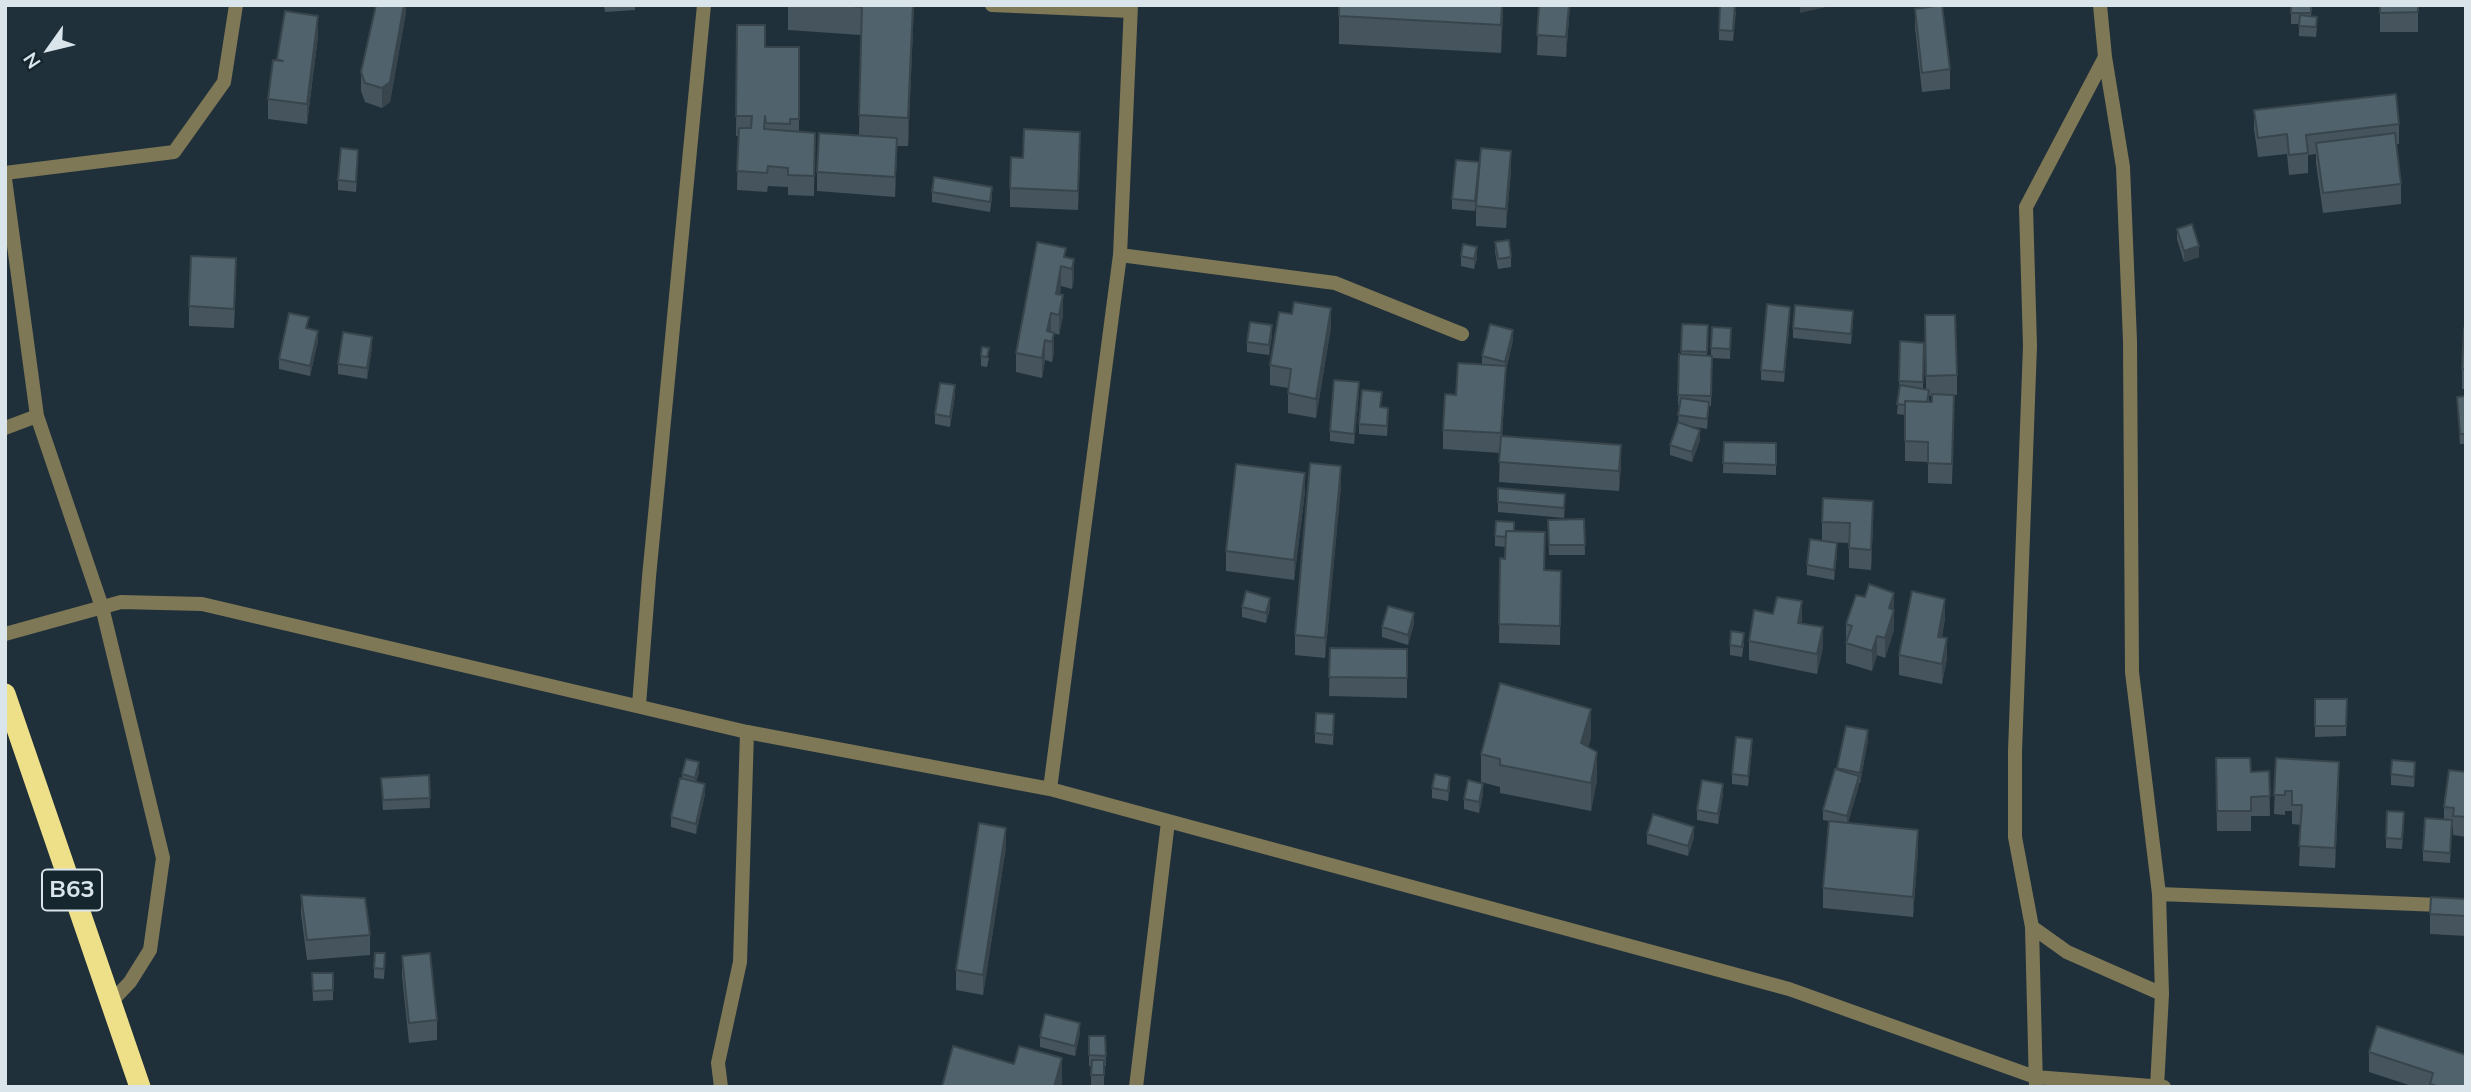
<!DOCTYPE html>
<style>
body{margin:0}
#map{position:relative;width:2471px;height:1092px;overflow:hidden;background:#20303a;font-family:Mulish,sans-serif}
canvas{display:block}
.frame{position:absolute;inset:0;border:7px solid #dae5eb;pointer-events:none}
.north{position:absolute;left:14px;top:14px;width:70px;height:70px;-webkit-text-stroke:5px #16262f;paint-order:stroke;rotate:236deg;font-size:19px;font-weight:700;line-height:28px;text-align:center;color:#dae5eb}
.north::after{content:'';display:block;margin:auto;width:24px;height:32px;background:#dae5eb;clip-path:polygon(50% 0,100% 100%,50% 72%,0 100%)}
</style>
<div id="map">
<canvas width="2471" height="1092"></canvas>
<div class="frame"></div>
<div class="north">N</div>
</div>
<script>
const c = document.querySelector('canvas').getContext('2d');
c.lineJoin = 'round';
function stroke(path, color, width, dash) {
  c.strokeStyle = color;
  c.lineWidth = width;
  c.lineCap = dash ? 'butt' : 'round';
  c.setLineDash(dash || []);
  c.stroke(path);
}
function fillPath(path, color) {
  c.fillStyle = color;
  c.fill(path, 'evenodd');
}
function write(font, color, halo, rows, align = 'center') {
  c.font = font + ' Mulish,sans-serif';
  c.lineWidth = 5;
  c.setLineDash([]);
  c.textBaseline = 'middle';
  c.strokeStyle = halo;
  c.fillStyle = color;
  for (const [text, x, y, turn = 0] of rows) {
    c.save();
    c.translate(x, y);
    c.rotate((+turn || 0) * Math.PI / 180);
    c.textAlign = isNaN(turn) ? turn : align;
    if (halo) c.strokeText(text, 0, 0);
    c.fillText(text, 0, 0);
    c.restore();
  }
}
stroke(new Path2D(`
 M721 1087 718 1063 740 962 747 732`), '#7e7856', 14);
stroke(new Path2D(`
 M992 5 1130 11
 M2100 5 2105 57 2123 167 2130 341 2132 672 2159 894 2162 994 2157 1087
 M2105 57 2026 207 2030 346 2015 751V837L2032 927 2067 952 2162 994
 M5 173 174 152 224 82 236 5
 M5 179 37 416 102 607 163 858 150 950 130 982 111 1002
 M1120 255 1335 283 1462 334
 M5 428 37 416
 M5 634 121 602 202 604 747 732 1050 789 1120 255 1131 5
 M639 705 649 577 704 5
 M1050 789 1789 989 2035 1077 2164 1087
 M2159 894 2466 906
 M2032 927 2036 1087
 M1136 1087 1168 822`), '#7e7856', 14);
stroke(new Path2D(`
 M5 694 140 1087`), '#eedf89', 21);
fillPath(new Path2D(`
 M406 5V12L390 102 382 108 365 102 361 91V72Z
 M604 5H635V10L605 12Z
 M788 5H914L908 146H897L895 197 817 191V172L859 135 861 35 788 30Z
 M1503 5 1501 53 1339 44V16Z
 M1539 5H1570L1566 57 1537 55Z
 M1682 5H1708V7L1682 6Z
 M2291 5H2311V16L2317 27 2316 37 2299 36V24H2291Z
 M2380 5H2418V32H2380Z
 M1915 9 1950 69V89L1922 92 1915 28Z
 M285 11 318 36 307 124 268 119V99L277 60Z
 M1736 11 1733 41 1719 40V30Z
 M737 25 765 47H799V132L815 133 814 196 788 195V187L768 186 767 192 737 190 738 136H736Z
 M2254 110 2399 124V144H2396L2401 184V204L2323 213 2316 163V154L2308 155V173L2289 175 2287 154 2258 157 2254 129Z
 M1080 152 1078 210 1010 207V188L1023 158Z
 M358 161 356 192 338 190V180Z
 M1511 170 1506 228 1476 226V206Z
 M1479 172 1475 211 1452 209V199Z
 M932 192 992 197 990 212 932 202Z
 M2177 229 2199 257 2184 262 2177 239Z
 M1495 242 1511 257V267L1498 269 1495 252Z
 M1461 256 1477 258 1474 269 1461 266Z
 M1066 257 1074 259V278L1072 289 1061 286 1060 294 1063 315 1059 335 1054 333V352L1052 362 1045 360 1042 378 1016 372V353Z
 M236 278 234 328 189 326V306Z
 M1925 315 1957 375V395H1951L1954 415 1952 484 1928 483V462L1905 461V415L1897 414 1899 390 1900 341 1924 343 1923 389H1926ZM1932 395V402H1929V396Z
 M1790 317 1784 382 1761 380V370Z
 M1853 321 1851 344 1793 338V328Z
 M1682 324 1708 336 1707 355 1711 356V348L1731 328 1730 359 1712 358 1711 406H1709L1707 429 1690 426 1700 440 1692 462 1670 455V445L1678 422 1680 405H1678L1679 354H1681Z
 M309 327 308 329 318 341 310 376 279 369V359Z
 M1331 327 1316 418 1288 413V388L1270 385V365Z
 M2466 328V389H2462V369Z
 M1272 335 1269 355 1247 352V342Z
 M1513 340 1506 370 1502 437 1621 465 1619 491 1499 482 1500 453 1443 449V430L1456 395 1482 365V356Z
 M372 347 367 379 338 374V364Z
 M981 356 989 358 987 367 981 366Z
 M1359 393 1354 444 1330 441V431Z
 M955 395 950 427 935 424V414Z
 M2466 396V444H2460L2457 397Z
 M1381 407 1388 418 1387 436 1359 434V424Z
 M1724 442 1776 443V475L1723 473Z
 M1341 485 1325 658 1295 655V635Z
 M1305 492 1294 580 1226 571V551Z
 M1498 502 1565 504 1564 518 1498 512Z
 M1584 519 1585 555H1549L1548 520Z
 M1873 521 1871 570 1849 568V543L1827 542 1837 554 1834 580 1807 575V565L1822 541V522Z
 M1514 531 1545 570 1561 571 1560 645 1499 643 1500 558 1505 559 1506 547 1495 546V536Z
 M1894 593V630L1885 658 1877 655 1872 671 1846 663V624L1865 597Z
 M1242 607 1270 608 1266 623 1242 617Z
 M1945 618 1942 637 1947 658 1942 684 1899 675V655Z
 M1802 621V624L1823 647 1817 674 1749 660V641Z
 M1414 623 1408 645 1382 637V627Z
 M1744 643 1742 657 1730 655V645Z
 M1330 648 1407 649V698L1329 696Z
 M2315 699H2347L2346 736 2315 737Z
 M1334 724 1333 745 1315 743V733Z
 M1846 726 1868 740 1860 783H1859L1848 823 1918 850 1913 917 1823 908V888L1829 821 1823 820V810L1837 769Z
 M1591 738 1588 747 1597 780 1591 811 1500 793V787L1481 782V754Z
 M1752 749 1748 786 1732 784V774Z
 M2216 758 2251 772 2269 771 2270 816H2251V831H2217Z
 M2276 758 2339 782 2335 868 2299 866 2301 825 2292 824V811H2285V815L2274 814Z
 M699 772 696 782 705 794 696 834 671 827V817L682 779V774Z
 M2415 772 2414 787 2391 785V774Z
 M2466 772V837L2453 835V827H2452L2450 863 2423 861V851L2444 820V807Z
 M429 775 430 808 383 810 381 778Z
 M1450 787 1448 801 1432 798V788Z
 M1483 794 1479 813 1464 809V799Z
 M1723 794 1718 824 1697 820V810Z
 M2404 822 2402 849 2386 848V838Z
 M1647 834 1694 837 1688 856 1647 844Z
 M1006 847 983 995 956 990V970Z
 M301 895 370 935V955L307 960 301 914Z
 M2466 899V936L2430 934V914Z
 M402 956 437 1020V1040L409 1043 402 976Z
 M385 963 384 979 374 978V968Z
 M312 973H333V1000L313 1001Z
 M1080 1033 1075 1056 1040 1047V1037Z
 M1089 1036H1105L1106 1066H1104V1085H1091V1066H1089Z
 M2369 1052 2466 1055V1087H2415L2369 1072Z`), '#45545d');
fillPath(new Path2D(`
 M404 5H406V12L390 102 382 108V88Z
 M913 5H914L908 146V118Z
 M1502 5H1503V17L1501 53Z
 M1569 5H1570L1566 57V37Z
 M1800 5H1835L1800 13Z
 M318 16V36L307 124V104Z
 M1080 132V152L1078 210V191Z
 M897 138V157L895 197V177Z
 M1511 151V170L1506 228V209Z
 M2199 246V257L2184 262V251Z
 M1477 247V258L1474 269V259Z
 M1074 259V278L1072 289V269Z
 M1061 266V286L1056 313V294Z
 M1063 295V315L1059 335V315Z
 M1790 307V317L1784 382V372Z
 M1331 308V327L1316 418V399Z
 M1051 313V333L1047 331Z
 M1272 325V335L1269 355V345Z
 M1513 330V340L1506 370 1501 453 1505 362Z
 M318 331V341L310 376V366Z
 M1054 333V352L1052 362V342Z
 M372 337V347L367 379V368Z
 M1045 340V360L1042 378V358Z
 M1359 382V393L1354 444V434Z
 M955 385V395L950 427V417Z
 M1700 430V440L1692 462V452Z
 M1621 445V465L1619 491V471Z
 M1341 466V485L1325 658V638Z
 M1305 473V492L1294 580V560Z
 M1873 501V521L1871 570V550Z
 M1837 543V554L1834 580V570Z
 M1894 593V630L1885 658V638L1889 608Z
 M1270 598V608L1266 623V613Z
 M1945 599V618L1938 657V637Z
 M1802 601V621L1798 643V623Z
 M1414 613V623L1408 645V635Z
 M1823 627V647L1817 674V654Z
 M1877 636V655L1872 671V651Z
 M1947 638V658L1942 684V664Z
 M1591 709V738L1581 771V743Z
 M1868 730V740L1860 783V773Z
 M1752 739V749L1748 786V776Z
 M1597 752V780L1591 811V783Z
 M699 762V772L695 788V778Z
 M2339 762V782L2335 868V848Z
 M1859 776V786L1847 826V816Z
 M1450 777V787L1448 801V791Z
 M705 784V794L696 834V824Z
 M1483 784V794L1479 813V802Z
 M1723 784V794L1718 824V814Z
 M1694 827V837L1688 856V846Z
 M1006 828V847L983 995V975Z
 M1918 830V850L1913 917V897Z
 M1080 1023V1033L1075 1056V1046Z
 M1062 1058V1087H1054Z`), '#38454c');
const building = new Path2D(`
 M376 5H404L390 82 382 88 365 83 361 72Z
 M841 5H913L908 118 859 115 862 7Z
 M1339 5H1502L1501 25 1339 16Z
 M1539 5H1569L1566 37 1537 35Z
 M1720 5H1735L1733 31 1719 30Z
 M1942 5 1950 69 1922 73 1915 9Z
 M2291 5H2311V13H2291Z
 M2380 5H2418V12L2380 13Z
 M285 11 318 16 307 104 268 99 273 60 283 61 277 59Z
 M2300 15 2317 17 2316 27 2299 26Z
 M737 25H765V47H799V119H790V124L766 123 765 116 764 129 815 133 814 176 788 175V168L768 166 767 173 737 171 739 128H751L752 116H736Z
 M2396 94 2399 124 2306 135 2308 153 2289 155 2287 134 2258 138 2254 110Z
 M1024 129 1080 132 1078 191 1010 188 1011 157 1023 158Z
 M819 133 897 138 895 177 817 172Z
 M2395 133 2401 184 2323 193 2316 143Z
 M341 148 358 150 356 182 338 180Z
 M1481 148 1511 151 1506 209 1476 206Z
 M1456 160 1479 162 1475 201 1452 199Z
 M934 177 992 187 990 202 932 192Z
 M2192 224 2199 246 2184 251 2177 229Z
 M1509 240 1511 257 1498 259 1495 242Z
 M1037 242 1066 248 1064 257 1074 259 1072 269 1061 266 1056 294 1063 295 1059 315 1051 313 1047 331 1054 333 1052 342 1045 340 1042 358 1016 353Z
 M1463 244 1477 247 1474 259 1461 256Z
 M191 256 236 258 234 309 189 306Z
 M1294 302 1331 308 1316 399 1288 393 1291 369 1270 365 1279 312 1292 314Z
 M1767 304 1790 307 1784 372 1761 370Z
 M1795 305 1853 311 1851 334 1793 328Z
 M289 313 309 317 306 328 318 331 310 366 279 359Z
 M1925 315H1955L1957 375 1926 376Z
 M1250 322 1272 325 1269 345 1247 342Z
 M1490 324 1513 330 1505 362 1482 356Z
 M1682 324 1708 325 1707 352 1681 351Z
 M1712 327 1731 328 1730 349 1711 348Z
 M2464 328H2466V369H2462Z
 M343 332 372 337 367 368 338 364Z
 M1900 341 1924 343 1923 382 1899 381Z
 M982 347 989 348 987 357 981 356Z
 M1679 354 1712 356 1711 396 1678 395Z
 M1458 363 1506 366 1501 433 1443 430 1445 394 1456 395Z
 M1334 380 1359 382 1354 434 1330 431Z
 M940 383 955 385 950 417 935 414Z
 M1900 385 1929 390 1927 402 1905 401V405L1897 404Z
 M1362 390 1382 392 1380 407 1388 408 1387 426 1359 424Z
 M1932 394 1954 395 1952 464 1928 463V442L1905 441V401L1932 402Z
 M2466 396V434H2460L2457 397Z
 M1681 398 1709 402 1707 419 1678 415Z
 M1678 422 1700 430 1692 452 1670 445Z
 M1501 436 1621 445 1619 471 1499 462Z
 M1724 442 1776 443V465L1723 463Z
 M1310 463 1341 466 1325 638 1295 635Z
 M1236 464 1305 473 1294 560 1226 551Z
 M1498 488 1565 494 1564 508 1498 502Z
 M1823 498 1873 501 1871 550 1849 548 1850 523 1822 522Z
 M1584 519 1585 545H1549L1548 520Z
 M1496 521 1514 522V531H1506V537L1495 536Z
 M1506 531 1545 532 1544 570 1561 571 1560 626 1499 624 1500 558 1505 559Z
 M1810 539 1837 543 1834 570 1807 565Z
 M1869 584 1894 593 1889 608 1894 610 1885 638 1877 636 1872 651 1846 643 1852 626 1846 624 1856 595 1865 597Z
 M1246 591 1270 598 1266 613 1242 607Z
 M1912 591 1945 599 1938 637 1947 638 1942 664 1899 655Z
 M1777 597 1802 601 1798 623 1823 627 1817 654 1749 641 1754 610 1773 614Z
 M1388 606 1414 613 1408 635 1382 627Z
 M1731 631 1744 633 1742 647 1730 645Z
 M1330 648 1407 649V678L1329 677Z
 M1500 683 1591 709 1581 743 1597 752 1591 783 1500 765V759L1481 754Z
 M2315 699H2347L2346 726H2315Z
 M1316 713 1334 714 1333 735 1315 733Z
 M1846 726 1868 730 1860 773 1837 768Z
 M1736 737 1752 739 1748 776 1732 774Z
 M2216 758H2250L2251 772 2269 771 2270 796 2251 797V811H2217Z
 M2276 758 2339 762 2335 848 2299 846 2302 805H2292V791H2285V795H2274Z
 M686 759 699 762 695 778 682 774Z
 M2392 760 2415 762 2414 777 2391 774Z
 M1835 769 1859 776 1847 816 1823 810Z
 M2449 770 2466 772V817L2453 816 2454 808 2444 807Z
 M1435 774 1450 777 1448 791 1432 788Z
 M429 775 430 798 383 800 381 778Z
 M680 778 705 784 696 824 671 817Z
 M1468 780 1483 784 1479 802 1464 799Z
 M1702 780 1723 784 1718 814 1697 810Z
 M2387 811 2404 812 2402 839 2386 838Z
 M1653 814 1694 827 1688 846 1647 834Z
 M2425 818 2452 820 2450 853 2423 851Z
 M1829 821 1918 830 1913 897 1823 888Z
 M979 823 1006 828 983 975 956 970Z
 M301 895 365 898 370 935 307 940Z
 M2431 897 2466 899V916L2430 914Z
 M375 953H385L384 969 374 968Z
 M430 953 437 1020 409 1023 402 956Z
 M312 973H333V990L313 991Z
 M1045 1014 1080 1023 1075 1046 1040 1037Z
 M2377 1026 2466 1055V1087H2440L2430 1084 2433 1073 2369 1052Z
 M1089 1036H1105L1106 1056 1089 1055Z
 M953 1046 1014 1064 1019 1046 1062 1058 1054 1087H942Z
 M1092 1060H1104V1075H1091Z`);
fillPath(building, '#50626c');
stroke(building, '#38454c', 2);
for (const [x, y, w] of [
 [72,890,60]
]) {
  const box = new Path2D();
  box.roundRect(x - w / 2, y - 20.5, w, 41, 5);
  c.fillStyle = '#16262f';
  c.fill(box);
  stroke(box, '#dae5eb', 2);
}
write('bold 24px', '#dae5eb', null, [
 ["B63",72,890]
]);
</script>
